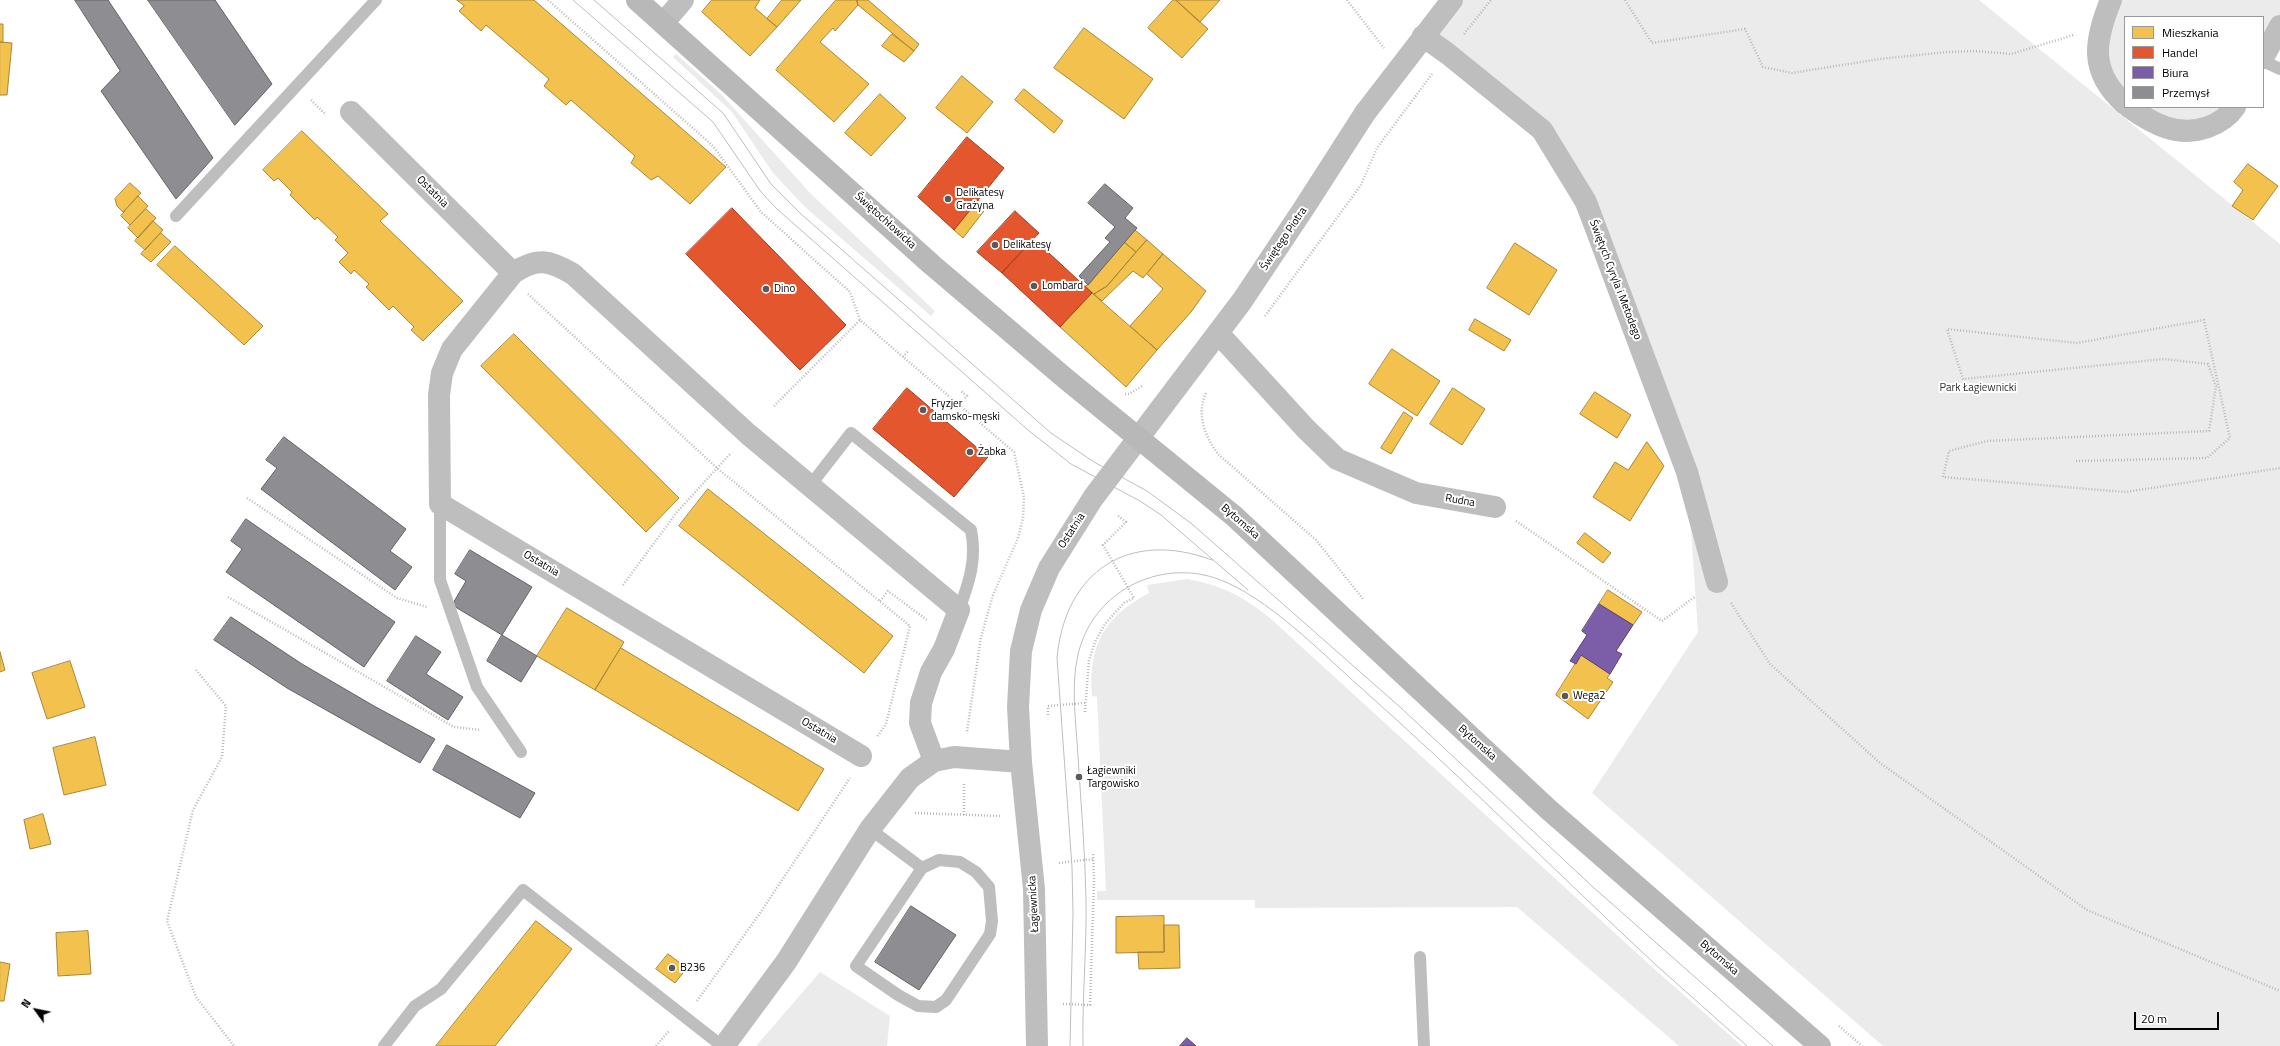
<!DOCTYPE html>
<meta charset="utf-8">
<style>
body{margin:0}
#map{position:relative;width:2280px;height:1046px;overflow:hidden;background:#fff;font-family:"Titillium Web",sans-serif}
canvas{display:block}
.legend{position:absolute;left:2124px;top:16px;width:140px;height:92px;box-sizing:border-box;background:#fff;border:1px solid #999;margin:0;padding:5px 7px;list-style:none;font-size:12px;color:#000}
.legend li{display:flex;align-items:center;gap:8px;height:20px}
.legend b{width:20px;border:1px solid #999}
.north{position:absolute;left:16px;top:990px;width:40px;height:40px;-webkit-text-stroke:3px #fff;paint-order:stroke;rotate:303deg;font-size:11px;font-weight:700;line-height:16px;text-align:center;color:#000}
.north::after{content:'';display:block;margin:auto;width:14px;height:18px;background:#000;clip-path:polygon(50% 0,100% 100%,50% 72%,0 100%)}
.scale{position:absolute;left:2134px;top:1012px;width:85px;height:18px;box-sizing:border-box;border:2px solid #000;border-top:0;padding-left:5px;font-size:12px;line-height:14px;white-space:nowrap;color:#000;-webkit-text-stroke:3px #fff;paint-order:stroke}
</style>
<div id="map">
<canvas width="2280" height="1046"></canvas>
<ul class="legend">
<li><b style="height:11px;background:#f2c14e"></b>Mieszkania</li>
<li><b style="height:11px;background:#e4572e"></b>Handel</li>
<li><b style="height:11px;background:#7b5ea7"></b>Biura</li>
<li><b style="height:11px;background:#8d8d92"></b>Przemysł</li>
</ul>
<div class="north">N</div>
<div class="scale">20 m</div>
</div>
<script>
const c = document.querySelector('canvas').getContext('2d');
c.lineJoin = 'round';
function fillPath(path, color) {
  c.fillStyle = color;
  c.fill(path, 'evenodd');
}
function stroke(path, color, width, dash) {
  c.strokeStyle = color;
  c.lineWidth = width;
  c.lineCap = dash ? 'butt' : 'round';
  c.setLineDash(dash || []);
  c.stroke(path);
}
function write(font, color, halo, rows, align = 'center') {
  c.font = font + ' "Titillium Web",sans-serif';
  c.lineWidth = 4;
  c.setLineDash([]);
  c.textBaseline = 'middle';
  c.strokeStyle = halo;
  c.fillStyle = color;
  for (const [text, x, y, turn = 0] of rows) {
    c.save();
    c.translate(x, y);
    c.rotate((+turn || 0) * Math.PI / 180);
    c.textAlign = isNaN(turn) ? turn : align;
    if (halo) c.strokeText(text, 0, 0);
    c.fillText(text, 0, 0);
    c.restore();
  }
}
fillPath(new Path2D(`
 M1452 0H1979L2280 244V1046H1883L1592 793 1698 632 1687 472 1549 144 1423 36Z
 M2111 0H2280V26L2263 58V17H2125V104L2111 90 2101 25Z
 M676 54 721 94 810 193 935 311 931 316 805 207 773 173 732 112 673 57Z
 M2129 107H2235L2200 130Z
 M1187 579C1221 585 1243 596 1270 618L1652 967 1742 1046H1679L1517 907 1255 908V900H1097V891H1106L1097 697 1092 696C1088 645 1104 617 1149 593L1147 585Z
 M820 972 890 1016 887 1046H756Z`), '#ebebeb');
const homes = new Path2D(`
 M457 0H534L726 167 690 204 658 176 651 180 631 163 635 156 571 100 566 105 544 86 549 79 486 25 481 31 459 11 464 6Z
 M712 0H760L755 8 777 27 750 56 702 12Z
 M782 0H801L777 27 767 19Z
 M836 0H857L858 5 835 31 833 28 820 42 869 84 834 122 776 70Z
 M857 0H868L919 44 914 51 858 5Z
 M1173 0H1176L1208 29 1182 58 1148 28Z
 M1176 0H1220L1200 22Z
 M0 24H3V42H0Z
 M1084 28 1153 79 1124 119 1054 68Z
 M892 34 914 51 904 62 882 46Z
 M0 42 12 43 7 95H0Z
 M962 76 993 102 967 133 936 108Z
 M1024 89 1063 121 1054 133 1015 100Z
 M880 94 906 118 871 156 845 133Z
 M302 131 388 214 380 221 463 301 423 341 411 330 414 327 393 306 389 310 366 287 369 284 354 270 351 274 339 262 348 253 335 240 338 237 317 217 315 220 290 195 292 192 278 178 274 181 263 170Z
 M2248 164 2278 186 2253 220 2232 206 2243 190 2234 182Z
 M130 183 141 193 123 212 117 206 115 199Z
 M138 196 148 206 130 225 121 216Z
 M978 200 987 207 963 238 954 230Z
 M146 209 156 218 138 238 128 228Z
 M153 221 163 230 145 250 135 241Z
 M1135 230 1147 240 1136 252 1124 242Z
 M161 233 171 242 151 262 141 254Z
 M1147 240 1163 254 1143 278 1133 271 1102 301 1094 294 1107 286Z
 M1124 242 1136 252 1107 286 1094 294 1085 286 1088 285Z
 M1515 243 1557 270 1529 315 1487 288Z
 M175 246 263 326 244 345 157 265Z
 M1163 254 1206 291 1191 312 1157 350 1130 326 1163 289 1147 274Z
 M1092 293 1157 350 1126 387 1060 327Z
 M1475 319 1511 340 1504 351 1469 330Z
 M514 334 679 498 646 532 481 366Z
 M1392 349 1440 381 1417 416 1369 384Z
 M1453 388 1485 409 1462 445 1430 424Z
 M1595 392 1631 415 1617 438 1580 414Z
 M1404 412 1413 418 1391 454 1381 448Z
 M1647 442 1664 466 1630 521 1593 497 1615 462 1628 470Z
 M708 489 893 636 864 673 679 526Z
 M1585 533 1611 553 1603 563 1577 543Z
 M1608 590 1642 612 1633 625 1599 604Z
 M567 608 624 642 595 690 537 656Z
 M621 648 824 769 798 811 595 690Z
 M0 652 5 670 0 672Z
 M1581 655 1610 674 1607 678 1613 682 1588 719 1556 695Z
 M70 661 85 707 47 719 32 673Z
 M95 737 106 785 64 795 53 748Z
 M43 814 51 844 30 849 24 820Z
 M1164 916V952L1116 953V917Z
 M536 921 572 949 495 1046H436Z
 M1164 925H1179L1180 968 1139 969 1138 952H1164Z
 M88 931 91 974 58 976 56 933Z
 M668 954 687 968 675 983 656 969Z
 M0 962 10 964 4 1001H0Z`);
fillPath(homes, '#f2c14e');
stroke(homes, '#a98737', 1);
const shops = new Path2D(`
 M967 137 1004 168 954 230 918 197Z
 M732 208 846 325 800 370 686 254Z
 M1015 211 1039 233 1002 273 977 252Z
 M1034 239 1092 293 1060 327 1002 273Z
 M907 388 988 457 954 497 873 429Z`);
fillPath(shops, '#e4572e');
stroke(shops, '#a03d20', 1);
const offices = new Path2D(`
 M1599 604 1633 625 1616 651 1622 654 1610 674 1581 655 1576 664 1570 661 1587 635 1582 631Z
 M1187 1038 1196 1046H1180Z`);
fillPath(offices, '#7b5ea7');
stroke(offices, '#564275', 1);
const industry = new Path2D(`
 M75 0H108L213 158 176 199 101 91 120 71Z
 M148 0H215L272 84 235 125Z
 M1105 184 1133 208 1125 218 1137 228 1088 285 1079 276 1110 242 1105 238 1115 227 1088 203Z
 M284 437 406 529 390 551 412 567 395 590 261 489 277 468 266 460Z
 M246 519 395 622 364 667 226 572 242 549 231 541Z
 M470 550 532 587 502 635 452 605 466 581 455 574Z
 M231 617 302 664 374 706 435 739 420 763 287 688 214 640Z
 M502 635 537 656 521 682 487 661Z
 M416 636 441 652 426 674 463 697 448 720 387 681Z
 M447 745 535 793 520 818 433 770Z
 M911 906 956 935 919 990 875 962Z`);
fillPath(industry, '#8d8d92');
stroke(industry, '#636366', 1);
stroke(new Path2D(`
 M548 0 713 146 761 212 850 292 860 320 1014 452 1024 497 1023 518 1018 538 993 595 981 637 967 732
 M1347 0 1384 48
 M1625 0 1652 43 1745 29 1763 67 1792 73 1880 59 1947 52 1975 51 2011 54 2074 35
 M1464 34 1491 0
 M311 100 326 115
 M528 294 717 468 910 626 886 724 877 737
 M1265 316 1361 185 1377 148 1432 74
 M903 357 908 351
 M1206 393C1196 414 1205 437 1218 454L1316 540 1363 599
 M1125 394H1129L1142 386
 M959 405 967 396 961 391
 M774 406 860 320
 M2076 461 2207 458 2230 438 2204 320 2077 343 1947 329 1963 379 2164 359 2208 364 2216 386 2209 431 1987 441 1949 451 1943 477 2126 492 2280 468
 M247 498 397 598 427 607
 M1516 521 1662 621 1696 596
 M623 585 677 512 731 453
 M228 597 454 727 481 730
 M880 601 888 591 927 620
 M1731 603 1770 664 1880 763 2087 910 2280 991
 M196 670 226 706 222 757 193 810 167 921 196 997 234 1046
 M1085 712 1089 660 1095 642 1105 624 1124 603 1134 598 1103 545 1126 522 1117 515
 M1048 715V706L1085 703
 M915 813 1000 816
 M964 815V784
 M1059 863 1093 859
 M697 1001 758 916 850 778
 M1063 1004 1090 1005 1094 881 1093 852
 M1839 1026 1862 1046
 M656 1046 669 1031`), '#b9b9b9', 2.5, [1, 2]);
stroke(new Path2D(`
 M2263 61 2280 69
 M176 216 376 0
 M809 487 851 433 971 530C977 559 969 583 959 610
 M440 504V580L477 687 521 752
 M870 829 922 868 856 966 898 995 918 1006 936 1007 946 1000 990 934 992 921 989 887 976 872 960 862 939 860 922 868
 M1420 957 1424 1046
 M384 1046 415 1006 441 989 523 890 722 1046`), '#bebebe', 12);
stroke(new Path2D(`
 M2111 0C2094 41 2089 72 2125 104
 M664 22 683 0
 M1423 36 1448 54 1542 130 1586 202 1687 472 1717 582
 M2263 58 2280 26
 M2129 107C2153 124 2178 138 2208 127 2219 123 2229 116 2235 107
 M351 112 513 273C537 257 549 260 573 274L748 434 959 610 944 649 931 672 921 703 920 723 934 761
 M513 273 452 349 442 373 439 395 440 504 861 756
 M1218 333 1306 429 1337 459 1416 493 1495 507`), '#bebebe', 22);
stroke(new Path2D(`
 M724 1046 786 962 870 829 910 778 934 761 954 757 1021 762
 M1037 1046 1034 889 1021 762 1018 707 1021 651 1031 610 1049 568 1093 498 1242 301 1304 208 1365 113 1452 0`), '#bebebe', 22);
stroke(new Path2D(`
 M637 0 931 264 1066 379 1234 516 1548 809 1820 1046`), '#b8b8b8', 22);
stroke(new Path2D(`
 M573 0 713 122 761 192 777 209 1028 430 1071 464 1140 501 1161 515 1248 590
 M594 0 723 113 771 184 801 214 1051 433 1094 462 1147 491 1192 524 1400 707 1593 887 1773 1046
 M1070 1046 1073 913 1072 867 1057 658C1065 571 1129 529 1212 560
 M1083 1046C1082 997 1087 947 1086 898 1085 851 1081 804 1078 757 1076 716 1067 668 1087 630 1111 583 1168 561 1218 579 1266 596 1322 653 1360 687 1462 777 1557 873 1656 965 1686 992 1717 1019 1747 1046`), '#bebebe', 1);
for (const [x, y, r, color] of [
 [948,199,4,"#595959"],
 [995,245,4,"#595959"],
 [1034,286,4,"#595959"],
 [766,289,4,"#595959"],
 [923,410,4,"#595959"],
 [970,452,4,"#595959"],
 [1565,696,4,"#595959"],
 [1079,777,4,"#595959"],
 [672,968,4,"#595959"]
]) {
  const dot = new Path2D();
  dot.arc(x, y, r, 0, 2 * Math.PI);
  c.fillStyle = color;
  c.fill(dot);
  stroke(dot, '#fff', 1.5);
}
write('11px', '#000', '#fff', [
 ["Ostatnia",432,192,45],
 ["Świętochłowicka",885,221,42],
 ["Świętego Piotra",1284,239,-56],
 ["Świętych Cyryla i Metodego",1615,280,69],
 ["Rudna",1460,501,10],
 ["Bytomska",1240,522,41],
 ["Ostatnia",1072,531,-57],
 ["Ostatnia",541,564,31],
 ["Ostatnia",819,731,31],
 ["Bytomska",1477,743,42],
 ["Łagiewnicka",1034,904,-93],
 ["Bytomska",1719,958,41]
]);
write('11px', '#000', '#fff', [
 ["Delikatesy",956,193],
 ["Grażyna",956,206],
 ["Delikatesy",1003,245],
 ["Lombard",1042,286],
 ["Dino",774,289],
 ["Fryzjer",931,404],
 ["damsko-męski",931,417],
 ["Żabka",978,452],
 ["Wega2",1573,696],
 ["Łagiewniki",1087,771],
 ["Targowisko",1087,784],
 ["B236",680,968]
], 'left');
write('11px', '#323232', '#fff', [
 ["Park Łagiewnicki",1978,388]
]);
</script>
